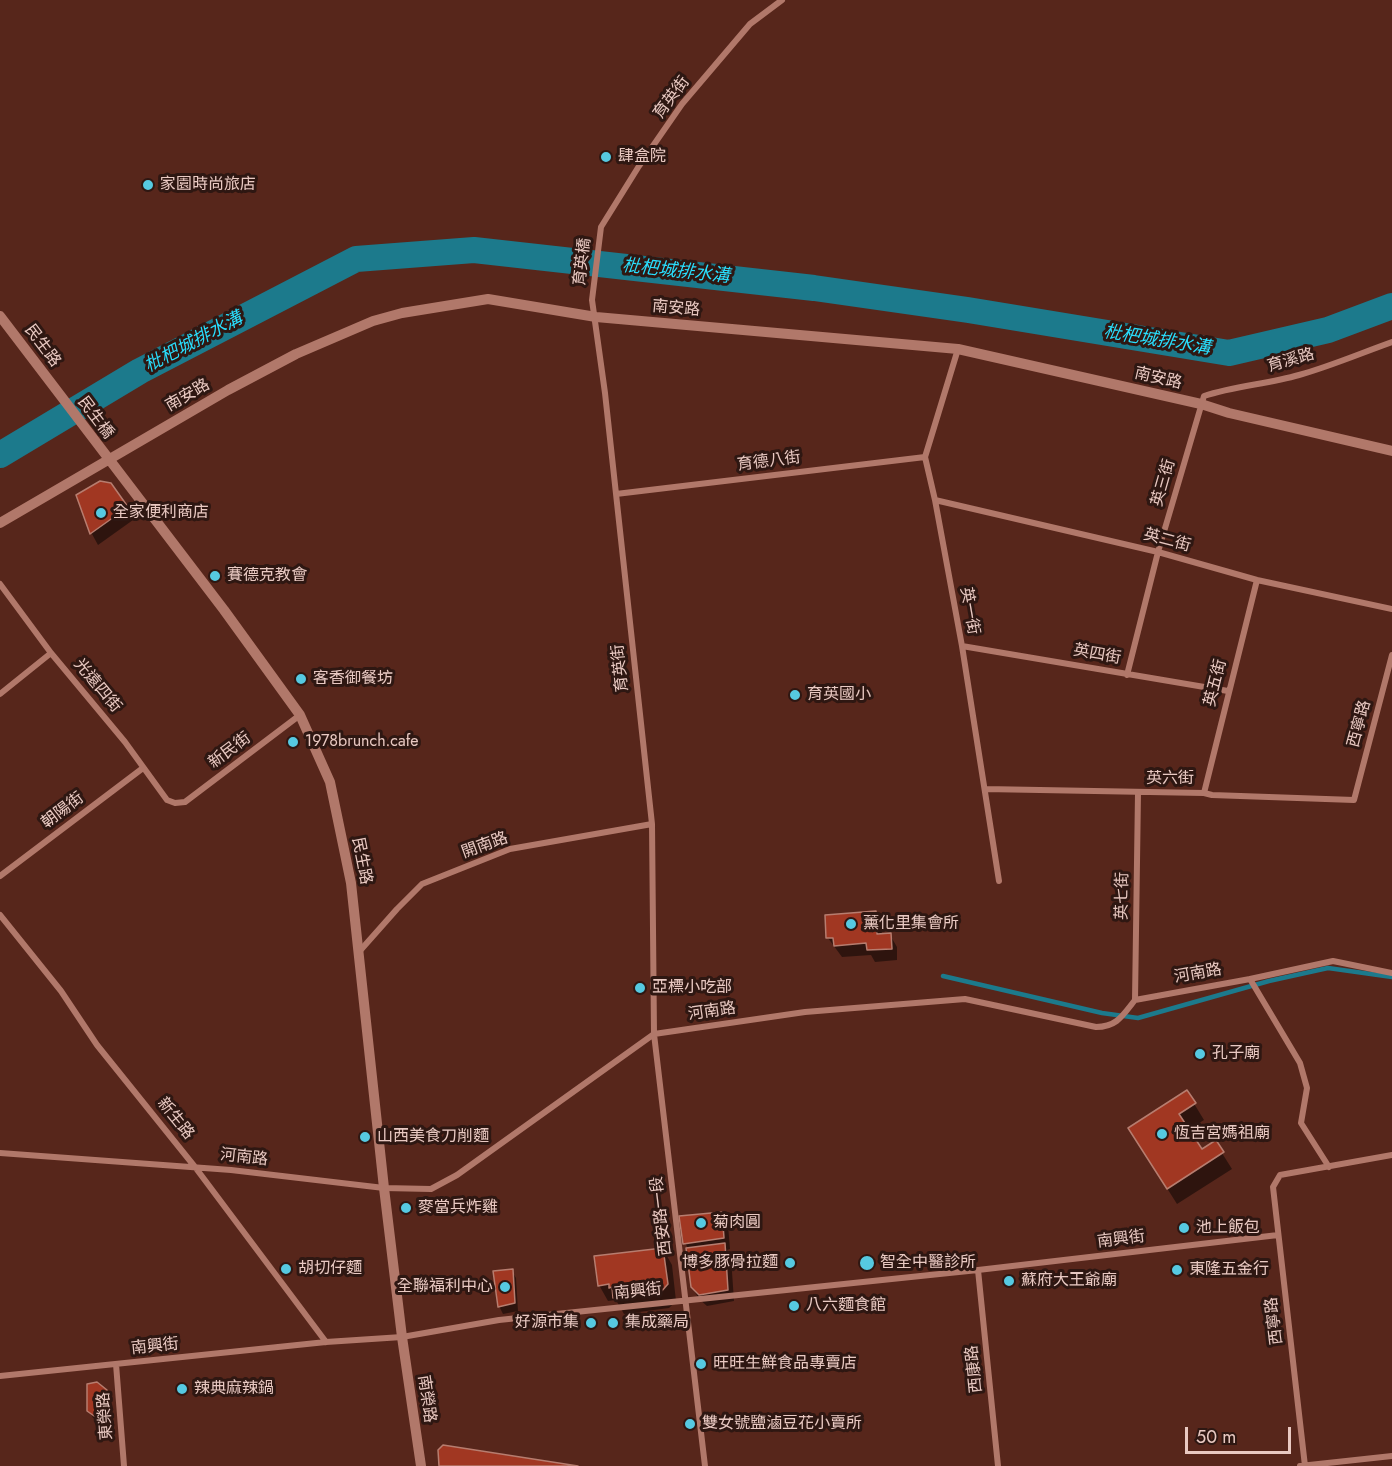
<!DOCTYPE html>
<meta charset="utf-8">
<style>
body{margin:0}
#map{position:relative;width:1392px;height:1466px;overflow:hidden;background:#57261b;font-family:Jost,sans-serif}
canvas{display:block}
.scale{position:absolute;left:1185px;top:1427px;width:106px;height:27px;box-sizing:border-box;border:3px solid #e9c9c2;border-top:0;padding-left:8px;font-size:18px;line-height:21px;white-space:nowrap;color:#e9c9c2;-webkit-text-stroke:4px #2e1712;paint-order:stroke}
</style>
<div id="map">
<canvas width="1392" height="1466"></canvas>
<div class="scale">50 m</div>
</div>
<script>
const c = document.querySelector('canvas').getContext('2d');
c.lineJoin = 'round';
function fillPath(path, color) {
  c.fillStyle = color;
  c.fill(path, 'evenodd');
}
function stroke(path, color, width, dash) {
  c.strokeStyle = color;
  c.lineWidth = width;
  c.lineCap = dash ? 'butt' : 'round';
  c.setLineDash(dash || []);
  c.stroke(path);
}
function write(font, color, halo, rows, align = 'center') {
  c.font = font + ' Jost,"Noto Sans TC",sans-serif';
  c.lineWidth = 6;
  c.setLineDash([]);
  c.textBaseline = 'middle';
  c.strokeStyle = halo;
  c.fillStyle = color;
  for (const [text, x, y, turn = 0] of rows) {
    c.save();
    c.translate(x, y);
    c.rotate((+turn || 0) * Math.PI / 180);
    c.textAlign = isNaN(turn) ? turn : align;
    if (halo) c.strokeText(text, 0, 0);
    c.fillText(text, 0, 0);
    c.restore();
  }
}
fillPath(new Path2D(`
 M78 496 127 508 133 520 98 545 92 534Z
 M875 913 882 924V935H890L897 947V960L875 962 871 955 842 957 828 938Z
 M1187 1092 1204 1120 1188 1130 1201 1151 1215 1142 1232 1169 1177 1204 1139 1144Z
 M721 1213 728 1225 730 1249 727 1250 731 1257 734 1301 707 1306 699 1299 692 1287 688 1248 685 1243Z
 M663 1249 672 1265 676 1301 669 1308 624 1314 616 1300 608 1301 599 1285Z
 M512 1271 516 1278 518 1311 503 1314 499 1306Z
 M106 1391 111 1399 114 1428 112 1431 93 1418 89 1410Z`), '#0007');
stroke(new Path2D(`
 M943 976 1102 1013 1138 1018 1269 981 1328 968 1392 977`), '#1c7a8c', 4.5);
stroke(new Path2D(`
 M0 455 140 371 356 259 474 250 814 288 968 310 1229 353 1328 330 1392 306`), '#1c7a8c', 26);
const building = new Path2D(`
 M100 481 111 483 128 507 90 534 76 495Z
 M876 911 877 934 891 933 892 949 867 950 866 943 834 946 833 938H826L825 915Z
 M1187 1090 1196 1103 1179 1114 1202 1149 1216 1140 1224 1152 1167 1189 1128 1128Z
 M722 1212 724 1238 683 1244 679 1216Z
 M725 1243 728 1290 699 1295 691 1287 686 1248Z
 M663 1248 668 1284 660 1293 613 1298 612 1287 609 1288V1284L598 1286 594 1256Z
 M513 1269 515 1303 498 1307 493 1271Z
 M97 1382 107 1390 111 1420 107 1425 87 1411V1384Z
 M443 1445 578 1466H439L438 1450Z`);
fillPath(building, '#a13722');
stroke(building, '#b77d6f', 1.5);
stroke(new Path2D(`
 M958 349 925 457 935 500 962 646 999 881
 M616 494 925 457
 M935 500 1158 552 1257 580 1392 609
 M0 584 51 653 125 742 167 800 175 803 185 802 300 715
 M962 646 1228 691
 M1127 675 1158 552 1204 396C1235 386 1268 384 1299 375 1331 366 1361 353 1392 342
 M0 694 51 653
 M985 789 1204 793 1212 795 1354 800 1392 655
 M1204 793 1257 580
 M0 876 143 768
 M0 915 61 991 97 1045 195 1167 326 1342
 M358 953 397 909 422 884 510 849 652 824
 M1250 979 1333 961 1392 973
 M1135 1000 1138 793
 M0 1153 231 1170 384 1188 431 1189 457 1175 654 1034 805 1012 965 999 1096 1027C1117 1027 1123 1015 1135 1000L1250 979 1300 1063 1307 1088 1301 1123 1329 1167
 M978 1270 998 1466
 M116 1364 124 1466
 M0 1376 326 1342 402 1337 499 1320 978 1270 1278 1235
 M705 1466 654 1034 652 824 605 393 592 300 601 227 639 166 682 104 750 24 782 0
 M1300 1466 1392 1456
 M1305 1466 1273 1187 1280 1175 1392 1155`), '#b1786a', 6);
stroke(new Path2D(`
 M0 316 224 610 300 715 330 782 351 883 384 1188 402 1337 421 1466
 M0 523 228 390 296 354 373 321 402 313 488 299 596 317 958 349 1201 404 1229 413 1392 451`), '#b1786a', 10);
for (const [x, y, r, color] of [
 [606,157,6,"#56c9e1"],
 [148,185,6,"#56c9e1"],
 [101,513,6,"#56c9e1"],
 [215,576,6,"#56c9e1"],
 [301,679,6,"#56c9e1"],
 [795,695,6,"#56c9e1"],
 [293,742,6,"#56c9e1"],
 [851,924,6,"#56c9e1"],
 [640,988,6,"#56c9e1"],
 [1200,1054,6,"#56c9e1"],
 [1162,1134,6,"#56c9e1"],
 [365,1137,6,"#56c9e1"],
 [406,1208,6,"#56c9e1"],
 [701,1223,6,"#56c9e1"],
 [1184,1228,6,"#56c9e1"],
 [790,1263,6,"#56c9e1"],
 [867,1263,8,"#56c9e1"],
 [286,1269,6,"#56c9e1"],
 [1177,1270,6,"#56c9e1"],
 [1009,1281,6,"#56c9e1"],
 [505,1287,6,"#56c9e1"],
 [794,1306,6,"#56c9e1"],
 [591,1323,6,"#56c9e1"],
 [613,1323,6,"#56c9e1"],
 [701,1364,6,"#56c9e1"],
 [182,1389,6,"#56c9e1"],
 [690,1424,6,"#56c9e1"]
]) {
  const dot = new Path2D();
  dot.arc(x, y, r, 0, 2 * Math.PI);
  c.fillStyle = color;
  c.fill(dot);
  stroke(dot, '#2e1712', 2);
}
write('16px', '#e9c9c2', '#2e1712', [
 ["育英街",672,98,-53],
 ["育英橋",583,262,-83],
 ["南安路",676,309,5],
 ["民生路",42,346,53],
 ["育溪路",1291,361,-16],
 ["南安路",1158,379,13],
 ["南安路",188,396,-30],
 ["民生橋",95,418,53],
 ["育德八街",769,462,-7],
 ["英三街",1164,483,-74],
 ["英二街",1167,541,15],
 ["英一街",969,611,80],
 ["英四街",1097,655,10],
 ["育英街",621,668,-96],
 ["英五街",1216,683,-76],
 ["光遠四街",97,686,50],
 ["西寧路",1360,724,-75],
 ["新民街",230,751,-37],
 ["英六街",1170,779],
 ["朝陽街",63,811,-37],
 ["開南路",485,846,-20],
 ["民生路",361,861,79],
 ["英七街",1123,896,-89],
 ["河南路",1198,974,-10],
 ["河南路",712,1012,-8],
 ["新生路",175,1119,51],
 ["河南路",244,1158,6],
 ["西安路一段",662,1216,-97],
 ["南興街",1121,1240,-7],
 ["南興街",638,1292,-6],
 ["西寧路",1275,1321,-97],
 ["南興街",155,1347,-6],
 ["西康路",975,1369,-96],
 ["南榮路",426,1399,82],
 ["東榮路",106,1416,-94]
]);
write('16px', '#e9c9c2', '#2e1712', [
 ["肆盒院",618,157],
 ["家園時尚旅店",160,185],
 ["全家便利商店",113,513],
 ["賽德克教會",227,576],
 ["客香御餐坊",313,679],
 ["育英國小",807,695],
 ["1978brunch.cafe",305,742],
 ["薰化里集會所",863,924],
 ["亞標小吃部",652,988],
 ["孔子廟",1212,1054],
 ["恆吉宮媽祖廟",1174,1134],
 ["山西美食刀削麵",377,1137],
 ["麥當兵炸雞",418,1208],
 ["菊肉圓",713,1223],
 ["池上飯包",1196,1228],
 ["博多豚骨拉麵",778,1263,"right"],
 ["智全中醫診所",880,1263],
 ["胡切仔麵",298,1269],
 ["東隆五金行",1189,1270],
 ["蘇府大王爺廟",1021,1281],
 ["全聯福利中心",493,1287,"right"],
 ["八六麵食館",806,1306],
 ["好源市集",579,1323,"right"],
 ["集成藥局",625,1323],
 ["旺旺生鮮食品專賣店",713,1364],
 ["辣典麻辣鍋",194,1389],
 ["雙女號鹽滷豆花小賣所",702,1424]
], 'left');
write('italic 18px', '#29defd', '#2e1712', [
 ["枇杷城排水溝",676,272,6],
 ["枇杷城排水溝",1157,341,9],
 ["枇杷城排水溝",194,343,-28]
]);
</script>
